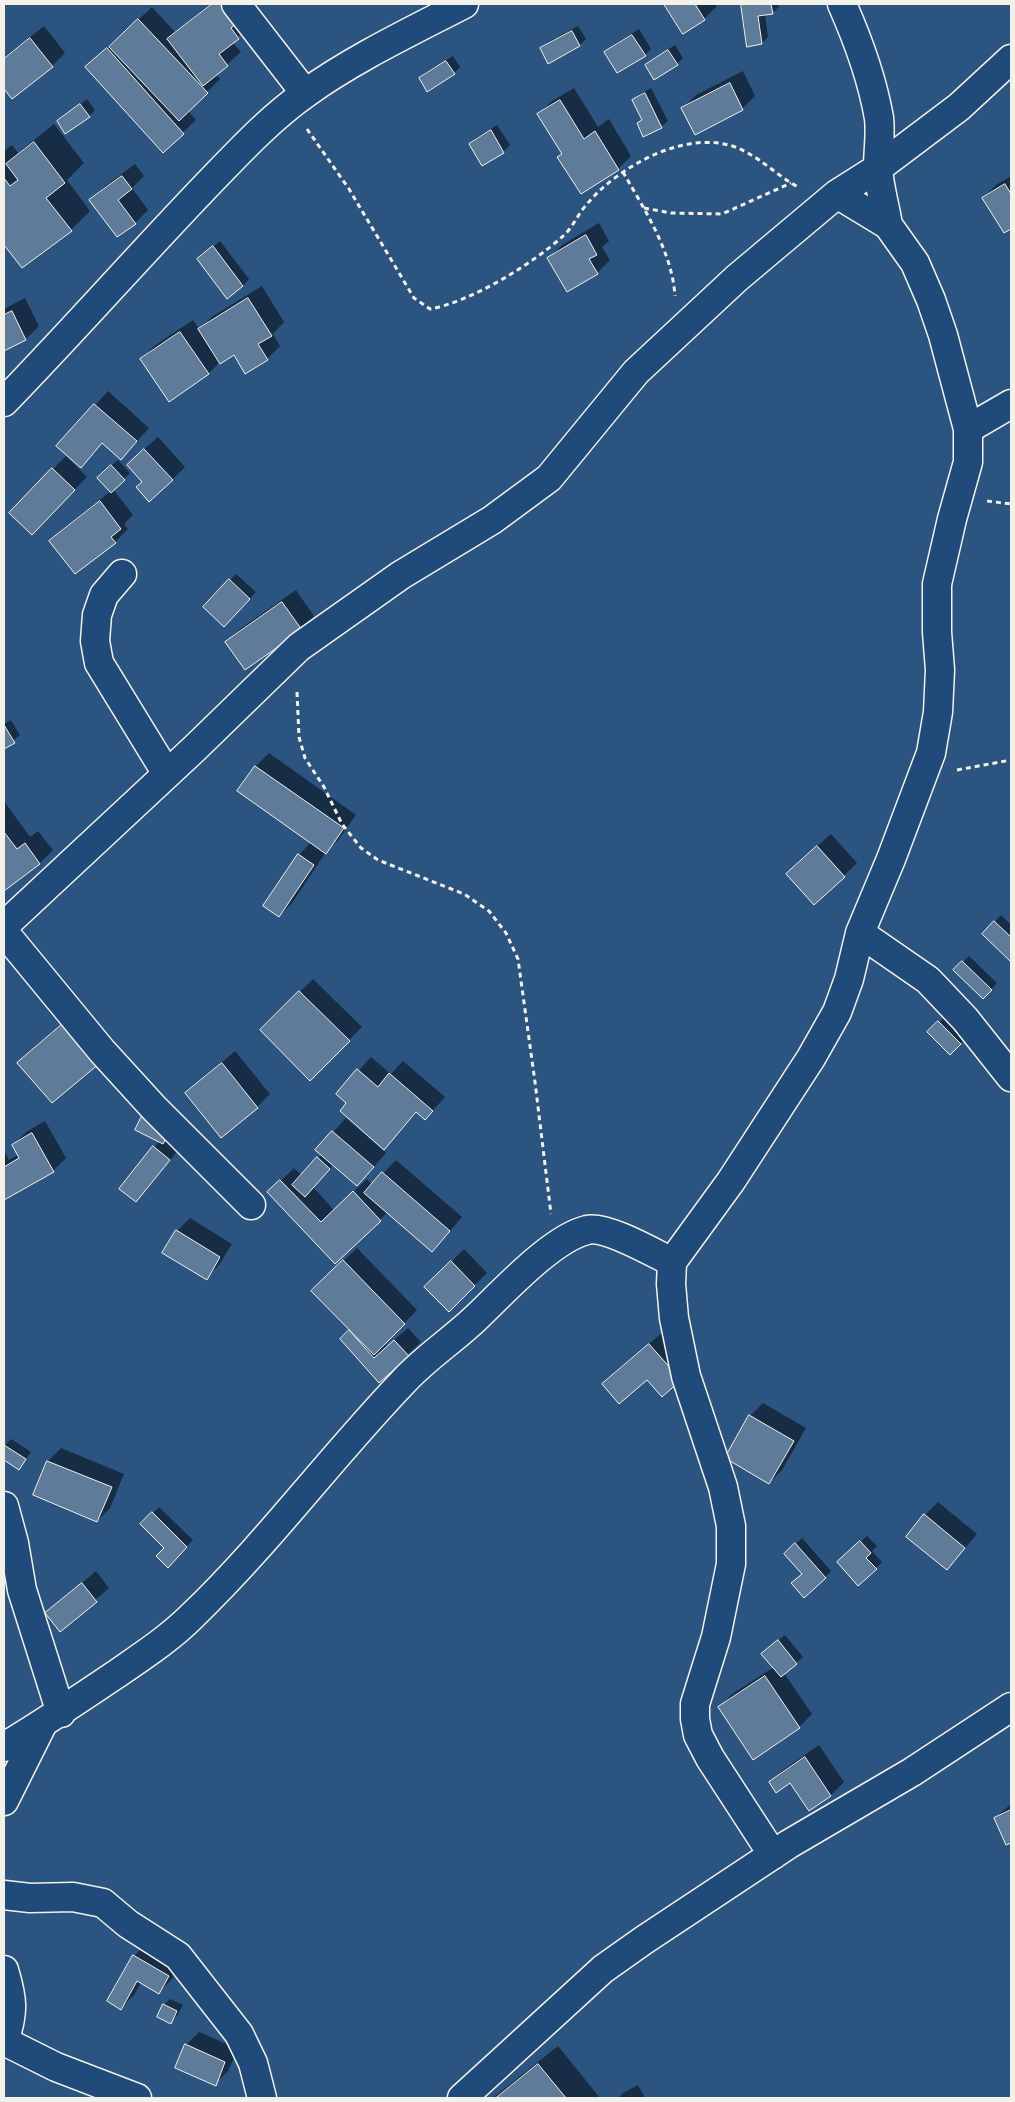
<!DOCTYPE html>
<style>
body{margin:0}
#map{position:relative;width:1015px;height:2102px;overflow:hidden;background:#2c5481;font-family:"Indie Flower",sans-serif}
canvas{display:block}
.frame{position:absolute;inset:0;border:5px solid #f4f1e8;pointer-events:none}
</style>
<div id="map">
<canvas width="1015" height="2102"></canvas>
<div class="frame"></div>
</div>
<script>
const c = document.querySelector('canvas').getContext('2d');
c.lineJoin = 'round';
function fillPath(path, color) {
  c.fillStyle = color;
  c.fill(path, 'evenodd');
}
function stroke(path, color, width, dash) {
  c.strokeStyle = color;
  c.lineWidth = width;
  c.lineCap = dash ? 'butt' : 'round';
  c.setLineDash(dash || []);
  c.stroke(path);
}
fillPath(new Path2D(`
 M210 4H249L251 25 232 42 241 52 216 74 220 79 188 111 196 120 163 151 100 55 152 7 175 32Z
 M665 4H716L717 6 704 19 683 33Z
 M742 4H778L779 7 772 13 765 14 768 37 762 43 748 46Z
 M44 26 65 53 52 66 12 98 4 87V58Z
 M578 26 586 39 580 45 541 49 548 42Z
 M639 29 651 49 645 55 606 52 612 46Z
 M675 45 683 58 677 64 647 65 653 59Z
 M453 56 460 67 454 73 420 78 426 72Z
 M743 71 755 96 742 109 695 133 683 108 696 95Z
 M574 88 598 127 609 119 631 156 618 169 559 157 563 153 539 114 552 101Z
 M651 88 668 121 661 127 638 123 643 118 634 100 640 94Z
 M87 99 95 110 89 116 58 121Z
 M54 124 84 163 67 180 90 211 71 230 22 266 4 243V151L12 145 18 153Z
 M497 125 510 145 503 152 482 164 470 144 476 138Z
 M135 164 144 176 132 188 148 210 135 223 91 200 104 187Z
 M1011 176V227L1004 232 983 198 996 185Z
 M599 223 609 241 602 247 610 260 597 273 549 258 562 245Z
 M220 241 249 279 243 286 198 259Z
 M262 286 284 322 273 334 280 346 267 359 235 353 220 362 208 374 141 359 154 346 193 320 199 329 213 316Z
 M25 298 39 326 26 339 4 350V309Z
 M108 391 149 428 133 446 121 459 103 442 94 453 58 446Z
 M158 437 185 467 172 480 144 482 141 452Z
 M66 456 87 477 45 520 53 469Z
 M118 460 130 473 113 489 133 515 124 524 128 529 115 542 75 573 51 541 64 528 111 491 105 471Z
 M236 574 256 592 230 619 205 607Z
 M296 590 314 616 301 629 227 642 240 629Z
 M11 720 20 735 4 748V724Z
 M269 753 356 815 339 839 326 852 292 903 279 916 265 906 299 855 311 842 239 791 256 766Z
 M4 801 30 837 38 831 53 850 40 863 4 889Z
 M831 834 857 863 814 904 800 861Z
 M1001 915 1011 925V960L984 934Z
 M969 956 997 983 983 998 955 970Z
 M313 979 362 1027 310 1079 261 1030Z
 M79 1010 99 1062 19 1063 32 1050Z
 M946 1016 967 1037 950 1053 929 1032Z
 M235 1051 270 1094 257 1107 186 1093Z
 M371 1057 391 1074 403 1061 445 1097 425 1119 417 1112 384 1148 348 1103 338 1094Z
 M149 1111 182 1146 135 1201 154 1147 160 1141 143 1117Z
 M346 1118 386 1153 370 1171 334 1164 313 1187 334 1210 367 1179 372 1185 396 1160 462 1217 445 1237 388 1212 335 1262 269 1192 294 1168 302 1176 322 1154 317 1150Z
 M45 1121 66 1158 53 1171 4 1199V1150L9 1160 19 1154 13 1145 26 1132Z
 M190 1218 232 1244 219 1265 206 1278 177 1231Z
 M357 1248 417 1310 385 1343 387 1346 408 1328 421 1342 379 1381 341 1339 351 1329 313 1291Z
 M464 1249 487 1273 449 1310 426 1287Z
 M663 1332 693 1366 647 1378 617 1371Z
 M763 1403 806 1428 782 1470 769 1483 750 1416Z
 M11 1439 31 1452 19 1469 4 1459V1447Z
 M61 1448 124 1474 110 1508 97 1521 35 1495 48 1461Z
 M938 1502 977 1534 947 1569 925 1515Z
 M159 1507 193 1540 168 1566 165 1548 142 1524Z
 M867 1536 877 1546 872 1551 882 1562 876 1568 845 1556Z
 M802 1538 831 1571 825 1577 803 1574 785 1554Z
 M96 1571 109 1588 60 1630 47 1613Z
 M785 1635 803 1657 784 1673 812 1714 799 1727 720 1707 732 1694 774 1667 769 1648Z
 M819 1745 844 1782 831 1795 809 1810 790 1782 770 1783 783 1770Z
 M1011 1804V1841L1006 1844 995 1818Z
 M147 1943 181 1962 172 1979 159 1992 141 1982 134 1995 121 2008 134 1956Z
 M170 1999 183 2005 177 2016 170 2022 164 2005Z
 M199 2032 238 2049 228 2071 215 2084 186 2045Z
 M558 2046 600 2098H493Z
 M638 2085 645 2098H618L623 2093Z`), '#0007');
const building = new Path2D(`
 M212 4H226L240 21 231 28 239 39 219 54 228 66 203 86 167 39Z
 M664 4H695L705 20 683 34Z
 M741 4H771L773 14 758 16 762 44 747 47Z
 M138 19 208 93 179 121 109 47Z
 M572 31 580 46 548 64 540 48Z
 M632 35 646 56 617 73 604 52Z
 M30 38 53 67 12 99 4 89V59Z
 M107 48 184 134 163 153 85 67Z
 M668 50 678 65 654 80 645 65Z
 M446 61 455 74 427 92 419 78Z
 M730 83 743 110 695 135 681 108Z
 M645 93 662 128 643 137 637 123 642 120 632 100Z
 M560 100 584 139 595 131 619 170 581 194 557 157 562 154 537 114Z
 M80 104 90 117 65 134 57 121Z
 M491 130 504 153 482 166 469 144Z
 M34 142 65 183 46 198 72 231 22 268 4 245V178L10 186 18 180 6 164Z
 M122 176 132 189 118 200 136 224 117 237 89 200Z
 M1005 184 1011 194V229L1004 233 982 198Z
 M586 235 597 255 589 259 598 274 567 292 547 258Z
 M213 246 243 286 227 299 197 259Z
 M248 298 272 336 258 344 268 360 245 374 234 355 220 364 198 329Z
 M12 311 26 340 4 351V315Z
 M180 332 209 374 169 402 140 359Z
 M94 404 137 441 121 460 102 443 81 468 56 446Z
 M144 449 173 480 149 502 136 487 142 482 127 465Z
 M111 465 125 480 111 493 97 478Z
 M52 468 75 490 32 535 9 513Z
 M100 501 121 529 111 537 116 543 75 574 49 541Z
 M229 579 250 599 224 627 203 607Z
 M282 602 302 630 245 670 225 642Z
 M4 725 15 743 4 749Z
 M255 766 344 828 326 854 237 791Z
 M4 832 17 849 25 843 40 864 4 891Z
 M817 846 845 877 814 905 786 874Z
 M298 854 314 865 279 917 263 906Z
 M994 921 1011 937V962L982 934Z
 M962 961 992 990 983 999 953 970Z
 M299 991 350 1041 310 1081 260 1030Z
 M938 1021 961 1044 950 1055 927 1032Z
 M65 1022 100 1063 52 1103 17 1063Z
 M222 1063 258 1108 221 1138 185 1093Z
 M357 1069 378 1087 389 1073 433 1111 425 1120 416 1112 384 1150 340 1111 346 1103 336 1094Z
 M142 1116 170 1131 163 1144 135 1130Z
 M332 1131 374 1167 357 1186 315 1150Z
 M32 1133 54 1172 4 1200V1167L19 1158 12 1145Z
 M153 1146 170 1160 136 1202 119 1189Z
 M317 1157 330 1169 305 1197 292 1185Z
 M382 1172 450 1231 432 1252 364 1193Z
 M280 1180 321 1222 353 1191 381 1221 335 1264 267 1192Z
 M176 1230 220 1257 207 1280 162 1253Z
 M343 1260 405 1324 374 1355 311 1291Z
 M451 1261 475 1286 449 1312 424 1287Z
 M349 1330 374 1358 394 1340 409 1356 379 1383 340 1339Z
 M649 1344 681 1380 662 1397 647 1380 619 1404 602 1384Z
 M749 1415 794 1441 769 1484 725 1458Z
 M4 1445 26 1459 19 1470 4 1460Z
 M47 1461 112 1487 97 1522 33 1495Z
 M152 1512 187 1547 168 1568 156 1556 164 1548 140 1524Z
 M924 1514 965 1548 947 1570 906 1537Z
 M860 1541 871 1553 866 1558 877 1569 858 1586 837 1562Z
 M795 1543 826 1578 804 1598 791 1583 802 1574 784 1554Z
 M82 1583 97 1602 60 1632 45 1613Z
 M778 1640 797 1664 781 1677 761 1654Z
 M765 1676 800 1728 753 1760 718 1707Z
 M805 1757 831 1796 809 1811 790 1783 776 1793 769 1782Z
 M1011 1810V1843L1006 1845 994 1818Z
 M133 1955 169 1976 159 1994 137 1981 121 2010 107 2001Z
 M163 2004 177 2011 171 2024 157 2017Z
 M185 2044 225 2062 216 2086 175 2068Z
 M538 2064 566 2098H496Z`);
fillPath(building, '#5e7b9a');
stroke(building, '#f4f1e8', 1);
const minor = new Path2D(`
 M236 4 305 93
 M842 4C858 40 872 78 879 118 881 135 878 151 878 168 879 186 885 206 888 225
 M4 402C73 331 138 257 206 186 237 154 269 119 306 93 353 59 412 31 464 4
 M968 429 1011 404
 M122 574 104 595 97 615 95 641 99 663 167 774
 M4 926 194 749 299 647 401 575 492 520 549 478 636 372 737 278 837 194 878 168 959 107 1011 59
 M4 932 102 1051 154 1108 251 1205
 M860 933 928 980 965 1019 1011 1077
 M4 1506 14 1543 22 1590 61 1713
 M4 1747C42 1724 78 1700 115 1675 141 1657 169 1639 192 1616 268 1543 331 1457 404 1381 427 1356 456 1338 480 1314 505 1290 553 1238 587 1230 605 1225 654 1253 672 1262
 M4 1801 43 1723
 M773 1855 710 1758 698 1735 695 1719V1704L716 1637 731 1564V1526L723 1487 686 1376 674 1318 671 1284 672 1262 731 1181 811 1058 837 1012 849 979 860 933 891 859 931 753 938 712 940 670 937 632V584L952 519 968 462V429L943 335 931 300 915 263 888 225 837 194
 M4 1895 30 1898 73 1897 103 1903 128 1924 178 1956 239 2034 253 2063 262 2098
 M4 1970C13 2000 14 2012 4 2042
 M4 2041 56 2067 137 2098
 M462 2098 603 1969 644 1940 789 1844 912 1772 1011 1707`);
stroke(minor, '#f4f1e8', 31);
stroke(new Path2D(`
 M307 129 349 189 414 298 430 309C470 302 531 265 562 237 572 229 578 214 587 204 618 167 685 129 735 147 759 156 776 175 798 187
 M623 172C644 209 672 251 675 296
 M644 208 671 213 722 214 791 183
 M987 501 1011 504
 M297 692 299 737 305 758 324 787 342 824 361 848 378 860 464 894 489 911 506 933 518 959 535 1082 551 1214
 M957 770 1011 760`), '#f4f1e8', 3, [5, 4]);
stroke(minor, '#1f4a7a', 28);
</script>
